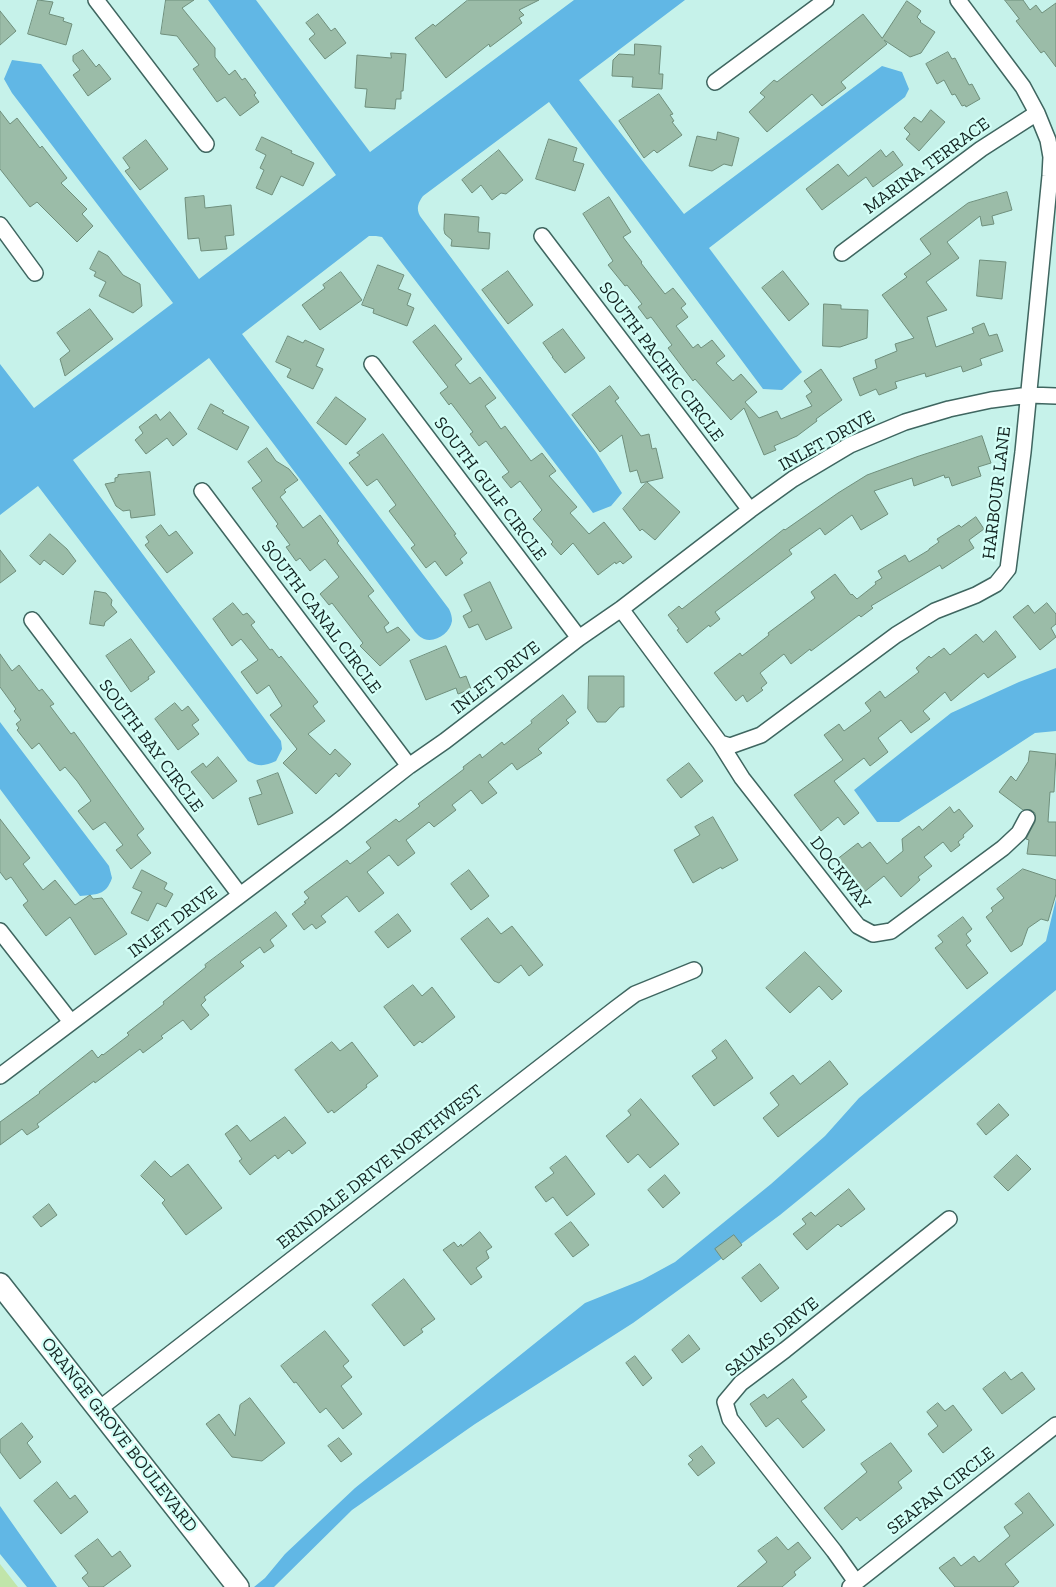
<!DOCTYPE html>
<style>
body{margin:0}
canvas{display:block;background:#c6f2ea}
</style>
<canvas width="1056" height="1587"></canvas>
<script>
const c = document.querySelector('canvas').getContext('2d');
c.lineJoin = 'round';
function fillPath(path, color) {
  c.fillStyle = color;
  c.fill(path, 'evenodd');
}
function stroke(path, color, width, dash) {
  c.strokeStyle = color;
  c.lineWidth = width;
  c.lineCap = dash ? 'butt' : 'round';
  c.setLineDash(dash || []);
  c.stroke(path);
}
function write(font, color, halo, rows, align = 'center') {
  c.font = font + ' "Zilla Slab",serif';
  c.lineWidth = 4.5;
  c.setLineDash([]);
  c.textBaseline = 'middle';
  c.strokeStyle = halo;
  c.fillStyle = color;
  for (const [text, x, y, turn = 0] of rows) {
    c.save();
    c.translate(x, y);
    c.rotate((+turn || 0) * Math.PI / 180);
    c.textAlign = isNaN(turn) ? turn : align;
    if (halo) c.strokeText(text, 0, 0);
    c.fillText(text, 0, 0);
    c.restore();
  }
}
fillPath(new Path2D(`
 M0 1564 18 1587H0Z`), '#c1e5aa');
fillPath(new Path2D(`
 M208 0H256L370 152 574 0H685L579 80 684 214 882 66 902 72 909 89 905 97 709 248 802 372 782 390 763 389 549 102 423 196C418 203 416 208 420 216L596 452 622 493 611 506 593 513 382 237 376 236H369L242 334 449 609C451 613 452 617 452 621 450 633 436 643 424 639 419 637 415 632 412 628L209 358 73 460 281 741 282 749 276 761C265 766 259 767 248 761L38 486 0 515V364L34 408 173 303 12 93 4 79 12 60 41 64 199 279 336 175Z
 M1056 668V731L1035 733 899 822H877L854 790 951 713 1019 682Z
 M0 722 109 866 112 878C106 896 96 894 80 896L0 789Z
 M1056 899V990L780 1215 698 1276 633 1323 475 1424 352 1510 274 1587H254L265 1578 285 1554 355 1488 585 1303 642 1280 675 1262 771 1184 825 1136 859 1098 1046 941Z
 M0 1506 57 1587H27L0 1554Z`), '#61b7e5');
const building = new Path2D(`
 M38 0 53 2 49 14 64 18 63 21 72 24 66 45 28 34Z
 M166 0H194L182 8 215 48V57L229 75 235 70 242 80 245 78 256 93 254 95 259 102 240 116 225 97 217 102 193 69 199 65 177 36 161 34Z
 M468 0H539L519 10 524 15 519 18 522 23 490 47 489 44 446 78 415 38 433 24 435 26Z
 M1005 0H1023L1030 10 1036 5 1042 13 1056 3V67L1044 51 1041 53 1016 21 1019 19Z
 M907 1 921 11 917 17 921 21 920 22 935 32 921 53 910 57 884 40 887 44 841 82 846 88 822 106 812 94 767 132 749 112 765 97 760 93 774 80 777 82 863 14 882 38Z
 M0 11 16 31 0 45Z
 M318 14 331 31 335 28 346 43 325 59 309 39 315 34 306 23Z
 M635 44 661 46 659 74H663L662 89 632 87 633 77 612 76 613 60 619 54 634 55Z
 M83 50 96 67 99 64 111 79 88 96 73 75 80 70 73 61V56Z
 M948 52 952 59 955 58 969 85 972 84 980 99 966 107 965 105 962 106 955 94 952 95 944 80 937 84 926 64Z
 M391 53 406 54 403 91H401V99H396L395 109 365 107 367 89 355 88 357 55 391 58Z
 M659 94 673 114 670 115 674 121 672 122 682 135 657 153 654 150 644 158 619 121Z
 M931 110 945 122 919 151 906 139 910 134 904 128 914 117 921 122Z
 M0 111 10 124 17 118 40 148 42 146 67 178 61 183 87 209 82 214 93 226 77 242 37 202 30 207 0 169Z
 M718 132 739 138 732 166 724 164 712 171 689 166 697 136 716 140Z
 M262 137 292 151 291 153 314 163 303 186 281 176 272 195 256 188 264 170 260 168 266 155 256 150Z
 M549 139 577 148 573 161 584 164 575 191 536 179Z
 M146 140 168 169 140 190 125 171 130 168 123 158Z
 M499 150 523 180 506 194 501 193 492 200 481 185 472 193 462 180Z
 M881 150 886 157 893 151 903 165 873 187 866 177 822 210 806 189 838 164 848 176Z
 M1007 192 1012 210 992 216 994 224 982 226 980 216 947 242 959 258 926 282 947 310 927 317 936 347 974 333 972 328 984 323 989 336 997 334 1003 351 980 359 982 365 963 372 961 366 926 377 925 373 895 382 897 388 879 395 876 389 860 396 853 378 877 368 875 360 897 351 895 344 914 338 882 295 907 277 904 274 931 254 920 239 968 203Z
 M204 196 205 208 231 205 234 235 225 236 227 249 201 251 199 238 188 239 185 198Z
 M609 197 631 232 623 237 642 262 641 263 665 294 673 288 686 304 681 308 688 317 676 326 693 348 698 344 701 348 712 340 725 356 716 363 733 381 741 374 757 392 745 402 759 418 777 411 781 419 812 406 806 396 812 392 804 381 821 369 842 400 816 419 817 421 797 436 774 446 776 450 764 455 744 408 731 420 695 379 693 381 668 348 672 345 651 317 647 319 638 307 642 304 627 285 625 286 608 265 613 261 583 214Z
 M445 214 479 217 478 232 490 233 489 249 451 246 452 240 445 234 444 230Z
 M99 251 108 256 123 275 140 284 142 306 133 313 99 296 106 282 94 276 96 272 90 269Z
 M980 260 1006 262 1002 299 977 296Z
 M378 265 404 275 398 289 411 294 407 305 414 308 407 326 373 313 374 309 362 305Z
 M508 271 533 305 508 324 482 290Z
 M783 271 809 304 789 321 762 288Z
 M341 272 362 300 320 330 302 305 325 288 323 285Z
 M824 304 841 305V309L868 310 867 338 840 347 823 346Z
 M90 309 113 339 65 376 60 359 70 351 57 333Z
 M435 325 462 359 455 365 470 384 480 377 496 398 485 406 501 429 505 426 531 461 542 453 556 471 549 476 577 507 570 513 589 534 604 522 632 557 623 564 620 561 616 564 615 562 598 575 573 543 561 555 551 544 553 542 533 519 542 510 520 481 511 488 502 477 509 472 486 441 479 446 470 434 473 432 451 403 449 405 440 393 448 387 413 342Z
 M563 329 585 358 565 373 552 357H553L543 343Z
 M288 336 303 343 305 340 324 349 316 366 323 369 313 389 287 377 291 369 276 362Z
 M610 386 619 398 615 401 641 436 649 434 652 449 656 448 663 478 641 483 637 470 630 472 622 435 600 452 572 415Z
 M336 397 366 419 346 445 317 423Z
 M211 404 224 411 222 413 249 427 237 450 198 429Z
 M170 412 187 434 173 446 167 438 146 454 135 440 143 433 139 427 156 414 160 420Z
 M383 434 456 534 454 535 467 553 460 559 463 563 446 576 435 561 426 568 411 548 415 545 389 511 396 505 377 479 367 486 349 463 360 455 357 453Z
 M982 436 991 463 978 467 981 476 952 486 949 477 945 478 944 475 914 486 912 478 874 491 888 514 861 530 852 515 825 535 820 528 789 550 792 554 715 612 720 619 710 627 709 625 687 643 677 630 679 629 668 615 679 606 682 609 784 529 785 530 838 493 867 475 919 456Z
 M267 448 276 461 289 469 298 480 284 490 286 492 280 497 303 528 320 515 339 541 337 543 374 591 368 596 389 623 384 627 387 633 398 627 410 640 380 666 360 646 363 643 332 603 329 605 320 594 339 577 325 559 310 571 300 558 296 561 286 547 290 545 276 526 278 524 252 488 262 481 248 462Z
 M150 472 155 515 131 518 130 510 123 511 116 506 105 484 115 482V478L118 477V475Z
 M647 482 680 512 655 540 642 529 640 531 623 509Z
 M976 517 984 529 969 540 974 548 942 569 940 565 871 606 873 608 861 617 859 615 811 651 810 649 791 664 784 654 760 673 767 683 761 688 763 690 747 702 743 695 736 701 714 673 740 653 742 656 769 635 768 633 815 598 811 592 835 574 851 595 852 594 857 599 876 584 875 582 882 578 878 571 905 555 909 562 929 550V549L939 542 937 539 959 525 961 527Z
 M161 525 169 536 176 531 193 553 167 573 145 545 149 542 146 537Z
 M50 534 67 549 76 561 63 575 44 560 40 565 30 556Z
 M0 550 16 571 0 583Z
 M490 582 512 628 486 640 478 624 469 628 463 616 472 611 464 595Z
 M95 591 106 593 112 600 111 605 117 612 105 622 104 626 90 624Z
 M233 603 243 615 247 613 255 622 251 625 270 650 272 649 279 658 281 656 318 702 313 706 325 721 308 734 330 755 335 749 351 764 339 777 336 773 316 794 283 763 297 749 270 715 282 706 269 685 257 694 241 672 258 660 241 639 232 646 213 619Z
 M1047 603 1056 614V624L1051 628 1056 637 1040 650 1013 617 1028 605 1034 613Z
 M996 631 1016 657 988 678 984 673 951 701 945 692 923 711 930 719 911 733 901 720 878 738 888 752 870 766 864 758 834 781 859 813 844 825 838 817 821 831 794 795 843 760 824 735 839 724 844 731 871 711 865 703 880 691 885 698 919 672 916 668 929 656 931 658 944 648 950 655 976 634 983 642Z
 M131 639 155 672 148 677 149 679 131 692 106 656Z
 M446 646 460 678 466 676 471 689 458 694 456 688 426 700 410 661Z
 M0 654 12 671 19 665 39 691 42 689 54 704 50 706 71 734 74 732 144 829 137 835 151 853 131 869 116 850 123 845 105 822 93 830 78 811 91 801 77 781 65 767 60 771 39 743 32 749 17 730 19 728 16 724 21 720 14 711 16 709 0 687Z
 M589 676H624V707H620L606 722H597L588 709Z
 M563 695 576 712 566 720 569 723 538 749 542 753 517 770 512 763 488 782 497 793 482 804 471 790 452 805 456 810 434 827 429 822 406 840 415 853 398 866 389 855 367 872 384 893 359 912 347 896 321 916 326 922 316 929 312 924 304 930 292 914 306 903 304 902 309 898 304 892 347 860 350 864 371 848 366 842 396 819 399 822 420 806 418 804 464 769 463 767 480 754 482 758 502 742 504 745 532 723 531 721Z
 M175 703 182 711 188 706 199 720 192 725 199 734 178 750 155 719Z
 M1030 751 1056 754 1054 792H1050L1048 822H1056V856L1027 854 1029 840 1026 839 1035 822V813L1031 810H1023L999 792 1011 776 1016 781 1028 762Z
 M218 757 237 781 213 799 191 772 203 763 206 767Z
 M689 763 703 781 681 798 667 780Z
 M278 773 293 813 258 825 249 798 262 794 257 781Z
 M950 807 954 813 959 809 973 826 963 835 964 837 958 842 960 845 951 852 943 842 924 857 932 866 918 877 920 880 901 897 884 876 863 893 836 860 858 843 862 848 870 842 887 864 903 851 902 839 919 826 922 830Z
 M713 817 738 860 722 869 721 867 693 883 674 850 700 835 695 827Z
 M0 819 30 858 23 864 43 890 55 880 75 905 90 895 93 899 102 898 127 934 95 955 70 917 46 936 23 905 28 901 11 877 6 880 0 872Z
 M1023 869 1056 880V894L1048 921 1041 919 1028 928 1022 945 1011 952 986 917 993 911 991 908 1004 898 997 889Z
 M142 870 167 883 164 889 173 894 166 907 157 903 148 921 131 913 142 892 133 888Z
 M469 870 489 896 471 910 451 884Z
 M276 912 287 926 270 940 274 946 264 953 260 947 240 962 244 966 204 997 206 1000 201 1005 209 1015 191 1030 183 1020 161 1036 163 1038 143 1053 140 1049 95 1083 94 1081 37 1124 39 1127 27 1135 22 1129 0 1145V1122L40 1093 39 1092 92 1050 98 1058 102 1054 103 1055 129 1035 127 1033 164 1004 163 1002 206 967 205 965Z
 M398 914 411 931 388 948 375 932Z
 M963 917 972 929 966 934 971 941 966 945 988 973 967 989 935 948 943 942 938 936Z
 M488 918 501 934 512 926 543 965 529 976 521 965 499 983 494 981 461 939Z
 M805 952 842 991 832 1000 819 986 790 1013 766 988Z
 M413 985 422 996 432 987 455 1017 422 1043 420 1041 414 1046 384 1007Z
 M726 1040 753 1078 714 1106 692 1076 717 1058 712 1051Z
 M332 1042 340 1051 352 1042 378 1076 366 1085 367 1087 334 1113 332 1110 328 1113 295 1070Z
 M830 1061 848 1084 778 1137 763 1118 779 1105 770 1093 793 1075 800 1084Z
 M641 1099 679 1144 650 1168 638 1154 628 1163 606 1136 631 1115 628 1111Z
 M999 1104 1009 1115 986 1135 977 1124Z
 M285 1117 306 1143 292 1154 289 1150 278 1159 275 1155 250 1175 239 1161 242 1159 225 1134 237 1125 250 1141Z
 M1017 1155 1031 1169 1008 1191 994 1177Z
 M566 1156 595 1194 567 1216 553 1197 546 1202 535 1187 554 1173 550 1168Z
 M155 1161 171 1177 188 1164 222 1208 186 1235 162 1203 165 1200 141 1176Z
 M665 1175 680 1193 663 1208 648 1190Z
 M849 1189 865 1209 841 1227 838 1224 807 1250 793 1234 806 1224 802 1219 811 1212 815 1216Z
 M49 1204 57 1215 41 1227 33 1217Z
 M571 1222 589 1245 573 1257 555 1234Z
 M480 1232 492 1247 486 1251 489 1258 476 1268 482 1277 471 1285 443 1250 454 1242 458 1247 461 1244 462 1246Z
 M734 1235 742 1245 723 1260 715 1249Z
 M760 1264 779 1288 761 1302 742 1278Z
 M404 1279 435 1319 421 1329 423 1332 404 1346 372 1305Z
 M325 1331 349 1361 343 1366 352 1377 341 1386 362 1414 343 1429 326 1408 320 1413 296 1382 294 1383 281 1366Z
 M689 1335 700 1349 682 1363 672 1350Z
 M635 1356 652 1378 643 1386 626 1363Z
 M1005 1372 1011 1380 1022 1372 1035 1389 1002 1414 983 1389Z
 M793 1379 807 1397 801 1401 825 1430 803 1448 778 1418 766 1427 750 1404 764 1394 767 1398Z
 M250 1398 285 1443 262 1461 232 1457 206 1424 219 1414 235 1436 240 1405Z
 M938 1403 945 1411 953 1405 972 1430 943 1453 928 1434 938 1426 927 1412Z
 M22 1423 33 1437 27 1443 41 1462 20 1479 0 1452V1440Z
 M339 1438 352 1454 341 1462 328 1446Z
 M891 1443 912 1471 898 1482 902 1488 860 1521 857 1517 842 1530 824 1508 867 1472 861 1464Z
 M702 1446 715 1463 698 1476 688 1464 693 1460 689 1456Z
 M57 1482 70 1499 75 1495 88 1512 61 1534 34 1501Z
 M1029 1493 1054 1525 1005 1564 1019 1582 1013 1587H955L939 1568 954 1557 961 1566 974 1556 979 1562 1010 1536 1004 1527 1023 1513 1015 1504Z
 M777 1537 788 1550 798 1542 811 1558 794 1572 796 1575 782 1587H737L767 1562 758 1551Z
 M98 1539 112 1557 120 1551 131 1566 103 1587H89L82 1578 88 1573 75 1556Z`);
fillPath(building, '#9bbca8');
stroke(building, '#6f8f7c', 1);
const street = new Path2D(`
 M96 0 206 144
 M715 82 826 0
 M0 225 35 273
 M542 236 750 510
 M842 253 981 149 1037 113
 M372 364 579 638
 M202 491 409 766
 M621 609 720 743 730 746 761 735 896 635 935 611 976 595 996 584 1008 569 1023 452 1050 176 1051 157 1048 140 1037 113 1023 87 958 0
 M32 620 240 895
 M720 743 742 778 846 911 858 926 873 934 891 931 1003 848 1019 833 1027 818
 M0 931 71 1022
 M0 1076 336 823 409 766 445 741 579 638 621 609 750 510 793 479 850 445 905 422 949 409 991 400 1029 395 1056 396
 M99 1409 615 1009 635 994 694 970
 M856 1582 834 1551 730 1419 725 1402 741 1383 785 1350 949 1219
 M850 1587 1056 1425`);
const secondary = new Path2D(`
 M0 1284 238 1587`);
stroke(street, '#3f6660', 18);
stroke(secondary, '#3f6660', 24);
stroke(street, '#fff', 15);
stroke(secondary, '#fff', 21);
write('18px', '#132421', '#d3fff7', [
 ["MARINA TERRACE",927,166,-36],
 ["SOUTH PACIFIC CIRCLE",661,362,53],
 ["INLET DRIVE",827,441,-29],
 ["SOUTH GULF CIRCLE",490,489,53],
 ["HARBOUR LANE",997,493,-83],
 ["SOUTH CANAL CIRCLE",321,617,53],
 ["INLET DRIVE",496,678,-38],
 ["SOUTH BAY CIRCLE",151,746,53],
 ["DOCKWAY",840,873,52],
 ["INLET DRIVE",173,922,-37],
 ["ERINDALE DRIVE NORTHWEST",380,1167,-38],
 ["SAUMS DRIVE",772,1337,-39],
 ["ORANGE GROVE BOULEVARD",119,1435,52],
 ["SEAFAN CIRCLE",941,1491,-38]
]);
</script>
